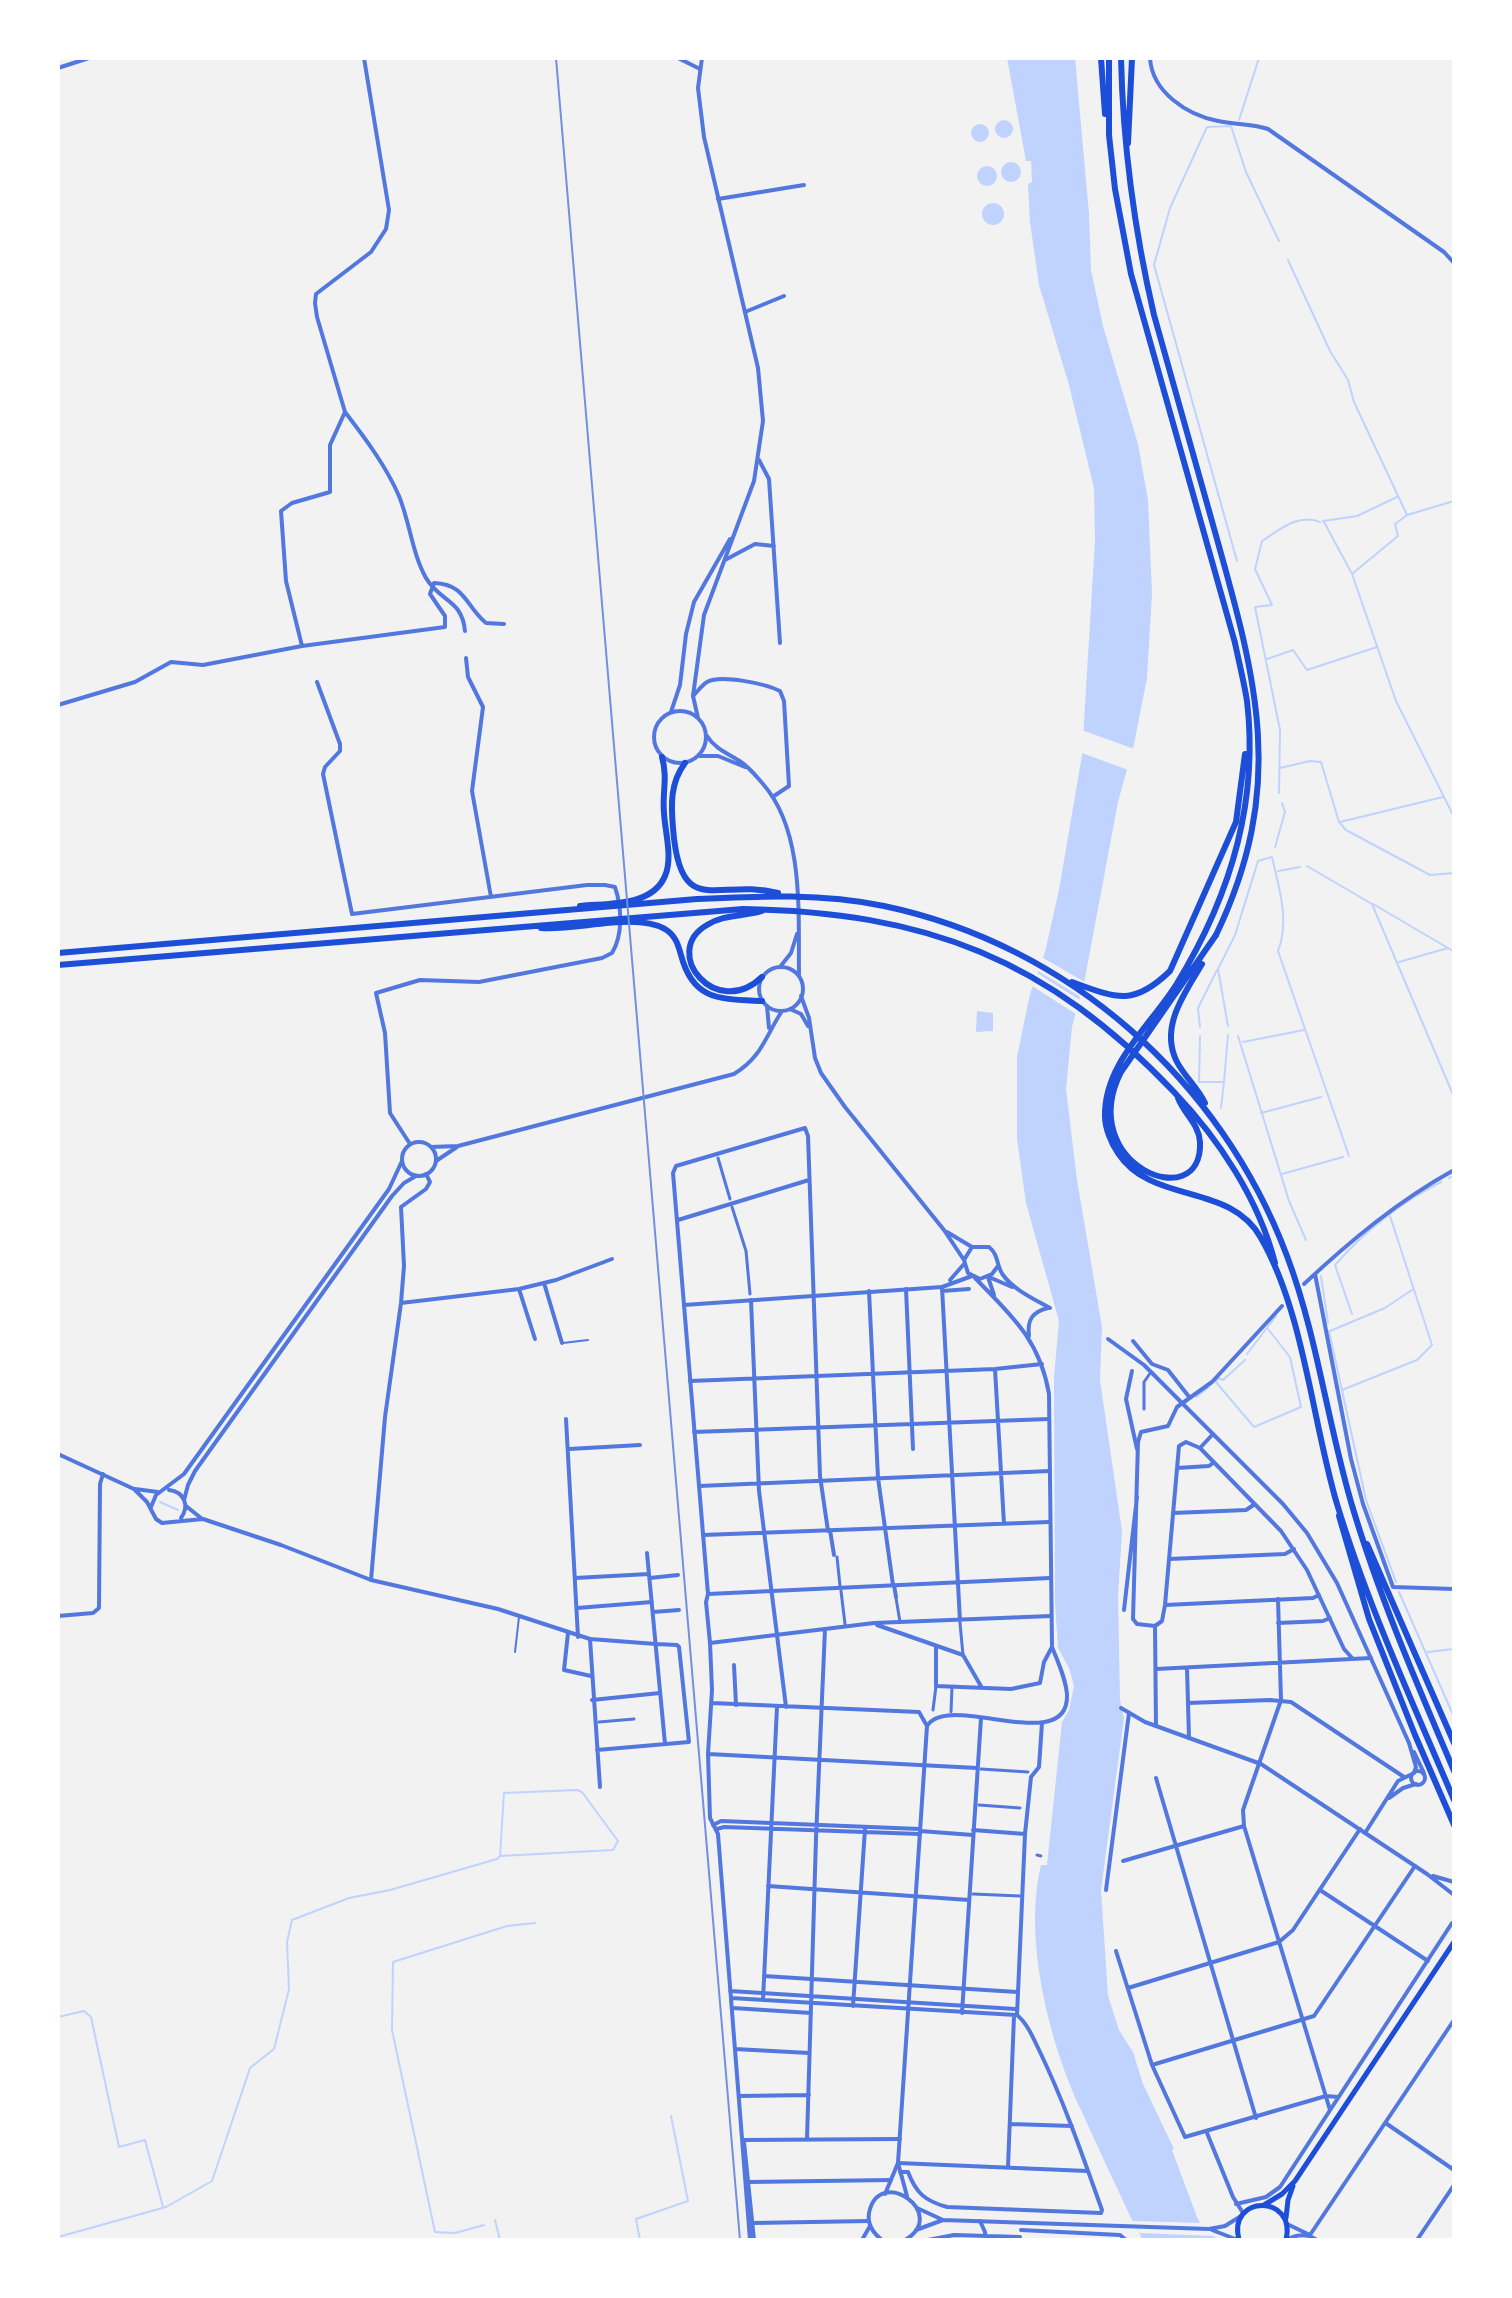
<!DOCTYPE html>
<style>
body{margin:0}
#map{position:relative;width:1512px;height:2298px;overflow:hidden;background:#f2f2f2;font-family:Montserrat,sans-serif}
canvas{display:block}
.frame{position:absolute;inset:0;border:60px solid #fff;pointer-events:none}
</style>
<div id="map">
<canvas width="1512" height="2298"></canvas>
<div class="frame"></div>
</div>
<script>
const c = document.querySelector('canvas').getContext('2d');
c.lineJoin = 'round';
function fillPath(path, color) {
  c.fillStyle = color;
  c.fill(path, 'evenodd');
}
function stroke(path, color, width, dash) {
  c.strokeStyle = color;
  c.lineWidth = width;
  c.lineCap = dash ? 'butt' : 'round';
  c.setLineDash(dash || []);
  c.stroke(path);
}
fillPath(new Path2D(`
 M1007 58H1075L1089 214 1091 270 1103 326 1138 444 1148 500 1152 593 1147 678 1134 744 1118 802 1085 978 1072 1027 1066 1089 1077 1180 1102 1327 1100 1380 1122 1531 1118 1595 1120 1700 1124 1718 1101 1890 1108 1996 1119 2030 1133 2052 1143 2084 1174 2149 1172 2150 1197 2217 1202 2227 1220 2240H1142C1140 2232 1135 2226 1131 2218 1114 2182 1097 2145 1080 2108 1049 2041 1023 1938 1041 1865H1047L1062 1722 1069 1710 1074 1686 1069 1668 1058 1648 1055 1602 1054 1377 1059 1321 1026 1203 1017 1139V1057L1030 994 1045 952 1059 890 1082 755 1095 540 1094 488 1069 385 1039 285 1030 222 1028 184 1032 182 1031 161H1026Z
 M995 129a9 9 0 1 1 18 0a9 9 0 1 1-18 0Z
 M971 133a9 9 0 1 1 18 0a9 9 0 1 1-18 0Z
 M1001 172a10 10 0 1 1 20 0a10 10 0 1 1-20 0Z
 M977 176a10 10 0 1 1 20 0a10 10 0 1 1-20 0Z
 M982 214a11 11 0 1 1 22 0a11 11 0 1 1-22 0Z
 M977 1011 993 1013V1031L976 1032Z`), '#bfd3fe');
fillPath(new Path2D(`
 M1079 729 1137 750 1131 771 1079 752Z
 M1040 956 1088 984 1084 999 1035 969Z
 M1034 971 1083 1002 1079 1016 1029 984Z
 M1132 2221 1204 2223 1224 2238 1222 2240 1212 2236 1140 2233Z`), '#f2f2f2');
stroke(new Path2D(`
 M1239 120 1259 58
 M1288 260 1330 351 1348 380 1354 402 1407 515 1395 524 1398 536 1352 574 1396 701 1454 817
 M1407 515 1454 501
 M1323 521 1357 516 1397 497
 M1324 522 1351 572
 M1237 561 1154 265 1170 208 1207 127 1231 126 1246 172 1279 241
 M1267 659 1293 650 1307 670 1377 647
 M1280 768 1310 761 1321 762 1339 822 1346 830 1430 875 1454 873
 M1279 793 1280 730 1255 607 1272 605 1255 569 1262 541C1279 530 1298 513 1320 522
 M1340 822 1443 797
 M1275 847 1285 812 1282 803
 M1307 866 1372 904 1454 1097
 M1278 871 1300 867
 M1373 904 1448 948
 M1399 962 1448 948 1454 952
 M1228 1026 1218 969 1235 935 1258 861 1272 857C1279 888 1290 921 1278 951L1349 1156
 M1200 1027 1198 1008 1217 970
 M1200 1036 1199 1082H1224L1221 1108
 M1238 1036 1289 1201 1306 1240
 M1243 1042 1304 1030
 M1224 1082 1228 1035
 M1261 1113 1321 1097
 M1282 1174 1343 1157
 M1449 1178 1454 1175
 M1321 1276 1328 1323
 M1352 1314 1335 1265C1364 1232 1401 1202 1441 1182
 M1329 1331 1366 1500 1396 1582
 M1330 1331 1385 1308 1412 1290
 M1247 1354 1276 1316
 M1215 1381 1254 1427 1301 1407 1290 1357 1268 1329
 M1216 1381 1219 1378 1223 1380 1245 1360
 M1342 1390 1417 1360 1432 1345 1390 1216
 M1196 1397 1208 1388
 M160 1502 178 1510
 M1399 1592 1454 1717
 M1428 1652 1454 1649
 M58 2017 84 2011 91 2017 119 2147 145 2140 163 2207
 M495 2220 500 2240
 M484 2225 455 2233 435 2232 392 2030 393 1962 507 1926 535 1923
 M58 2237 166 2207 212 2181 250 2068 274 2049 289 1989 287 1942 292 1920 349 1898 390 1890 497 1859 500 1856 504 1793 577 1790 582 1792 618 1841 613 1850 500 1856
 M640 2240 636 2219 688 2201 671 2116`), '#bfd3fe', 2);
stroke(new Path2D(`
 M563 1343 588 1340
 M515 1652 519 1617`), '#5277de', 2);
stroke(new Path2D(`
 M718 1158 730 1199
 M732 1207 746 1251 750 1294
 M1144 1409V1382L1151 1372
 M837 1557 840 1586
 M841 1591 845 1624
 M896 1598 900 1622
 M960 1623 963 1655
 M933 1710 936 1686
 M951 1712 952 1687
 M599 1722 634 1719
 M981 1769 1028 1772
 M979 1805 1020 1808
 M1037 1855 1041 1856
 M973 1894 1020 1896`), '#5277de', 3);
stroke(new Path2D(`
 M678 58 700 69
 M1150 58C1152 92 1187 115 1218 121 1236 125 1250 123 1268 129L1444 252 1454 263
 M718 199 804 185
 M745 312 784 296
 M345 412C365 438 386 466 399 496 410 523 412 553 426 578 440 602 462 599 465 631
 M759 460 769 479 780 643
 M725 560 755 544 774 546
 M302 646 286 581 281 511 292 503 330 492V445L345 412 317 317 315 303 316 294 371 252 386 229 389 210 364 58
 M466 658 468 677 483 707 472 791 491 897
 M317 682 340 744V751L325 767 323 774 352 914 587 885H605L615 887C622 908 623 935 612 953L602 958 479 982 420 980 376 993 385 1033 390 1113 410 1144
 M693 696C697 692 702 685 707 682 721 674 766 684 780 691L784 701 789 786 774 796
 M58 705 135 682 171 662 203 665 302 646 445 627V616L430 594 434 583C466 584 466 607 486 623L504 624
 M678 1220 809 1180
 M1315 1274 1351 1459 1363 1504 1393 1587 1454 1589
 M544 1283 562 1343
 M1304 1284C1350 1241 1398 1201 1454 1170
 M942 1287 960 1621
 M519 1289 535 1339
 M906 1289 913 1449
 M869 1291 878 1478 893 1585
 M942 1291 969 1289
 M751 1300 759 1491 786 1707
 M401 1303 519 1289 556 1280 612 1259
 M684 1305 673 1173 676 1166 805 1128 808 1136 820 1476 828 1531
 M1133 1341 1152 1364 1168 1370 1190 1398
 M995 1369 1004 1524
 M1132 1371 1126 1399 1137 1449
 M690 1381 995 1369 1042 1364
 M566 1419 578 1637
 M694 1432 1049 1419
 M1200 1448 1213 1434
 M569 1449 640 1445
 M1177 1468 1209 1466 1213 1463
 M699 1486 1050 1471
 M1173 1513 1246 1510 1255 1504
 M830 1530 834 1555
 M703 1535 1049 1522
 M647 1553 665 1744
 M1169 1559 1285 1554 1294 1549
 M575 1578 649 1574
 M650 1578 678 1575
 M371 1580 385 1417 401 1303 404 1266 401 1207 426 1189 430 1182 426 1174
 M894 1585 896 1597
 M708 1594 1050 1578
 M1278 1599 1281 1700 1243 1810 1244 1826 1330 2110
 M1165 1605 1313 1598 1319 1595
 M577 1608 652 1602
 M1124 1610 1137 1497
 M653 1612 679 1610
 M58 1616 93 1613 99 1608 100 1484 103 1474
 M1278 1623 1323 1621 1330 1618
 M877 1625 963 1655 982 1688
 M1155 1626 1162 1621 1165 1605 1179 1446 1186 1442 1200 1448 1281 1531 1307 1570 1344 1649 1353 1659
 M1155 1626 1137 1624 1133 1619 1138 1442 1141 1432 1168 1426 1177 1407 1212 1382 1282 1306
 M1155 1626 1156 1726
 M568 1633 564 1670 591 1676
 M590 1639 600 1787
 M936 1647V1686L1011 1689 1040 1683 1044 1662 1052 1647
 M734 1665 736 1705
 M1187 1668 1189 1738
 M1156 1669 1371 1658
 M592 1700 660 1693
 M712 1703 919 1712 927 1726
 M1188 1703 1270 1700 1291 1702 1404 1777
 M597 1750 689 1742 679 1647 677 1645 656 1644
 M708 1754 977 1768
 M1156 1778 1256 2118
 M1389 1798 1403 1788 1416 1784
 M713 1825 721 1821 920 1829
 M717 1829 724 1827 920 1834
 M973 1830 1025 1834
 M920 1831 973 1835
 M1365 1833 1398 1781 1412 1774
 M1123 1861 1244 1826
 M768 1886 969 1900
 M1106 1890 1129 1713
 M1320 1890 1428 1961
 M1116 1951 1152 2065 1185 2137 1326 2096 1338 2097
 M764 1976 1017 1992
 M1128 1988 1279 1942 1293 1930 1360 1829
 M730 1991 1015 2009
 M731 1998 1016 2015
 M763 2000 777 1707
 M853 2006 865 1829
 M733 2008 811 2013
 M962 2013 981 1718
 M735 2049 809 2053
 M1152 2065 1314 2016 1415 1866
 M739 2096 809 2095
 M1011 2124 1072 2126
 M1387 2124 1454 2170
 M1207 2133 1233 2197 1243 2213
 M807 2139 816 1838 825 1629
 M743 2140 900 2139
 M744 2142 754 2240
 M898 2163 1087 2171
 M1008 2167 1014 2016
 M900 2172H908C916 2193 925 2201 947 2207L1101 2213 1102 2210C1083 2157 1065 2104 1040 2052 1034 2040 1028 2024 1017 2015L1025 1834 1031 1777 1039 1767 1042 1723
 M749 2182 891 2180
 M1236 2204 1266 2197 1280 2187 1452 1923
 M980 2221 985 2232 986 2240
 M753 2223 869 2221
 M1287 2224 1310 2235 1454 2020
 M1021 2230 1120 2235 1126 2240
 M750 2240 718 1834 710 1818 708 1754 712 1690 710 1643 874 1623 1051 1616
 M862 2240 870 2226
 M928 2240 954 2235 1020 2237
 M1286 2240C1297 2234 1307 2233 1317 2240
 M1417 2240 1454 2185`), '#5277de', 4);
stroke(new Path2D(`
 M58 68 89 58
 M654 737a26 26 0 1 1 52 0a26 26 0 1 1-52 0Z
 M671 712 680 685 686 634 694 602 730 539
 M698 718 693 696 704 615 754 481 763 421 758 368 704 137 698 88 702 58
 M707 736C715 749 729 754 741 762 750 768 756 776 763 784 805 832 798 915 799 976
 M700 756H718L745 767
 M780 967 791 953 797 934
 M759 989a22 22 0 1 1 44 0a22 22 0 1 1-44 0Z
 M801 996 809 1018 815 1058 821 1073 845 1107 944 1230 964 1260
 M767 1006 769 1028
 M790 1009 801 1014 808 1026
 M402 1159a17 17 0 1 1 34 0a17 17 0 1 1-34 0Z
 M431 1147 458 1146 734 1074C762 1057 765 1037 782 1011
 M436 1161 457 1147
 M947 1232 972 1247
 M998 1266 992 1274 980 1279 968 1273 964 1260 972 1247H989C999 1255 996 1265 1003 1275 1014 1290 1034 1299 1050 1308
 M988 1277 994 1295
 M989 1277 1012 1287
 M950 1280 964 1264
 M1029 1336C1027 1320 1032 1312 1048 1308
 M1108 1339 1144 1365 1283 1504 1307 1533 1337 1583 1409 1743 1416 1767 1414 1773
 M58 1454 134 1489 147 1502 156 1519 162 1523 203 1519 281 1545 371 1580 498 1609 590 1639 656 1644
 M135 1489 158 1492
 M169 1490C184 1492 190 1505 181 1518
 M184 1500 188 1485 195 1471 392 1196 404 1183 416 1176
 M186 1506 201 1518
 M151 1507 156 1495 184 1474 389 1189 402 1161
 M710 1643 706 1602 708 1594 684 1305 942 1287 972 1276
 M1121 1708 1145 1722 1261 1764 1427 1874 1454 1895
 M1414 1752 1424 1773
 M1411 1778a7 7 0 1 1 14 0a7 7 0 1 1-14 0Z
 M1433 1876 1454 1882
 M885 2194 898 2163
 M907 2196 898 2163 927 1726C947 1691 1069 1757 1067 1695 1066 1679 1058 1662 1052 1647L1049 1394C1040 1340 1011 1315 975 1278
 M917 2208 943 2220 1209 2229 1225 2226 1241 2216
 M916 2230 943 2220
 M1212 2230 1238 2240
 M882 2240C873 2233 867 2225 869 2213 879 2164 950 2214 905 2240`), '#5277de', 4);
stroke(new Path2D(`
 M1264 2205 1282 2194 1295 2181 1454 1942
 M1286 2218 1288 2200 1293 2186
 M1239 2240C1227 2194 1297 2194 1286 2240`), '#1d4ed8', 5);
stroke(new Path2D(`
 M1235 643C1239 662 1244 682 1247 701 1259 803 1229 899 1176 985 1150 1026 1104 1064 1105 1116 1105 1128 1111 1143 1118 1153 1152 1205 1230 1182 1261 1238 1304 1313 1312 1420 1337 1504 1368 1606 1413 1703 1454 1800
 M685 763C670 783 671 805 673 828 680 922 718 877 778 893
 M580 906C607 903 652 907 665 876 673 858 665 832 664 813 662 792 668 779 662 757
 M541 928C577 931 634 912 665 929 675 935 678 944 681 955 693 1001 720 999 762 1001
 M58 953 697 899C760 896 822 893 884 906 1069 945 1221 1080 1287 1256 1318 1338 1328 1428 1354 1512 1381 1601 1418 1686 1454 1771
 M1202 964C1185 993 1159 1027 1177 1062 1185 1077 1198 1088 1205 1103
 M58 965 743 909C926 912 1048 959 1174 1092 1219 1139 1259 1200 1275 1263
 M762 977C716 1021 660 952 707 925 724 914 743 917 762 911
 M1072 982C1116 998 1133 1007 1170 971L1236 822 1245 754
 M1178 1098C1184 1114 1199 1124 1200 1142 1203 1217 1074 1165 1121 1072L1216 935
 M1339 1516 1369 1619 1415 1735 1454 1825
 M1367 1544 1454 1743`), '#1d4ed8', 6);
stroke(new Path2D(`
 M1101 58 1105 114
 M1109 58V135L1115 189 1131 274 1235 643
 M1121 58C1123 145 1134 229 1154 315 1174 387 1195 460 1215 532 1257 681 1287 787 1216 935
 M1128 143 1132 58`), '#1d4ed8', 6);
stroke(new Path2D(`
 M556 58 740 2240`), '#7290e2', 2);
</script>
